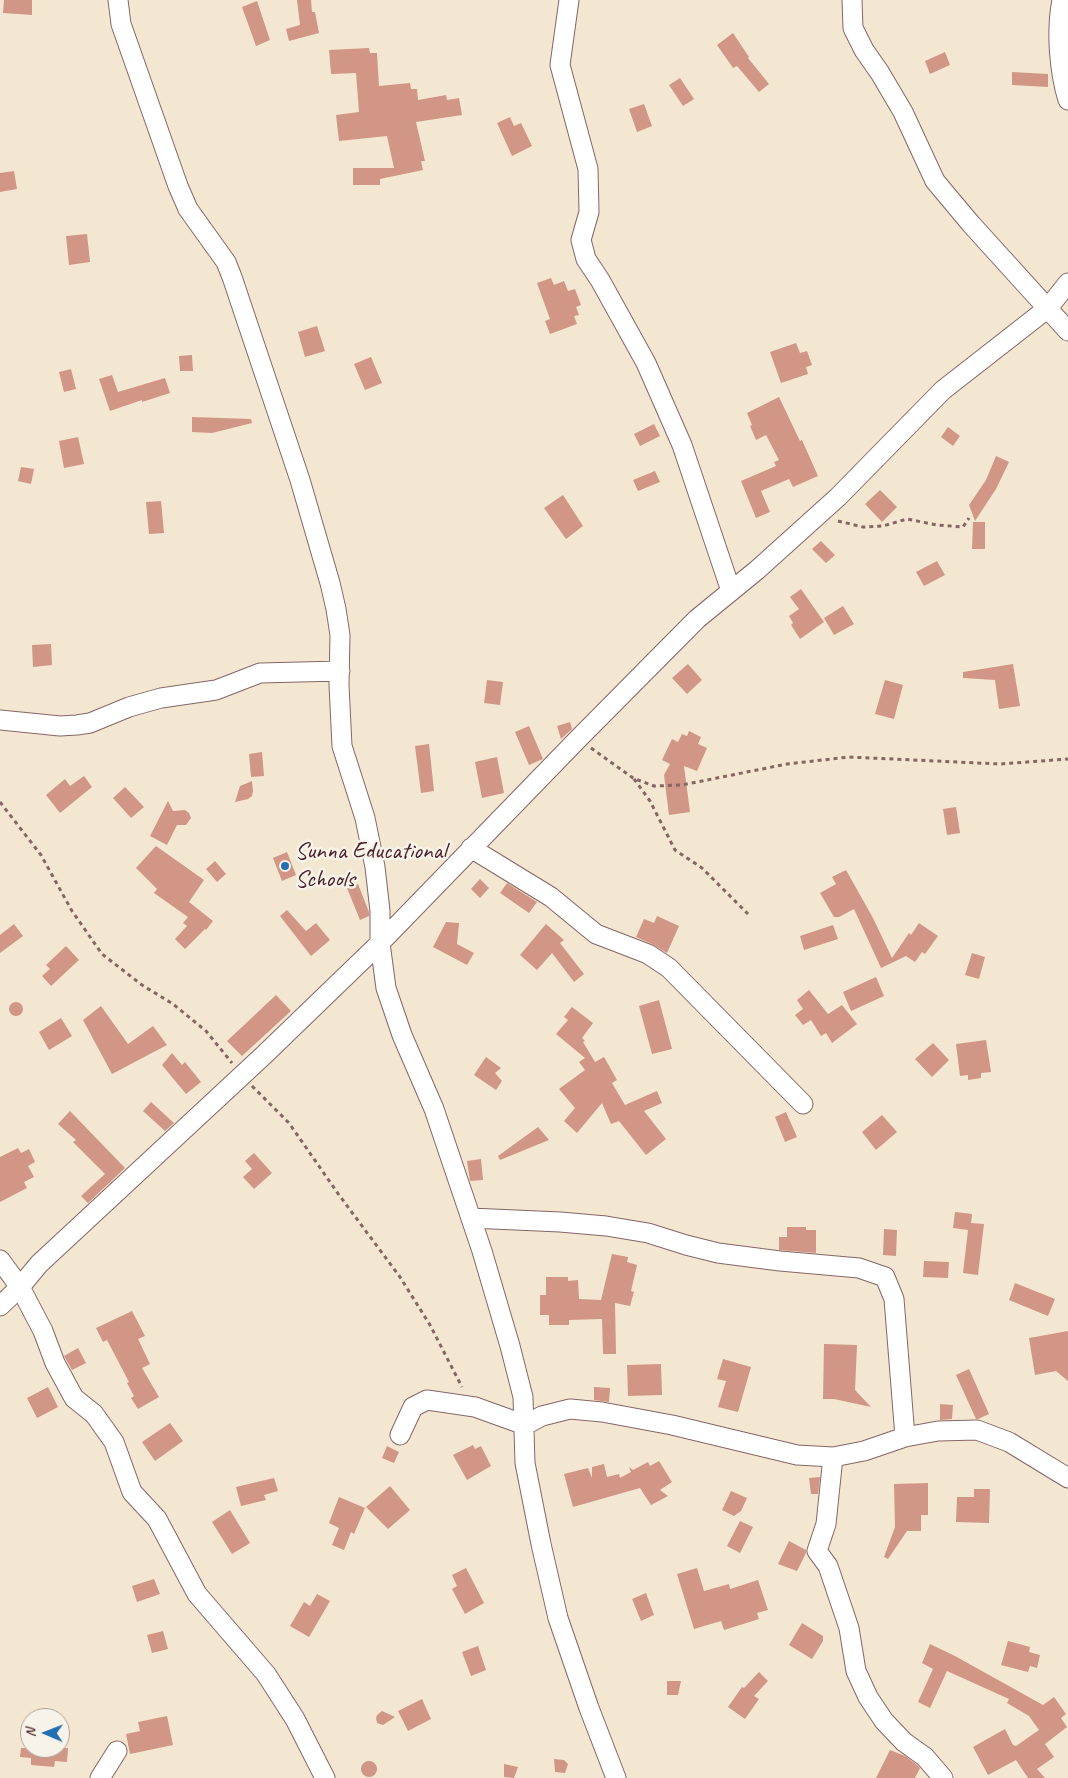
<!DOCTYPE html>
<style>
body{margin:0}
#map{position:relative;width:1068px;height:1778px;overflow:hidden;background:#f4e7d1;font-family:Caveat,sans-serif}
canvas{display:block}
.north{position:absolute;left:20px;top:1708px;width:50px;height:50px;box-sizing:border-box;background:#f7f3e8;border:1px solid #b29e9c;border-radius:50%;rotate:271deg;font-size:14px;font-weight:700;line-height:20px;text-align:center;color:#4a1f2b}
.north::after{content:'';display:block;margin:auto;width:18px;height:22px;background:#1f6fb2;clip-path:polygon(50% 0,100% 100%,50% 72%,0 100%)}
</style>
<div id="map">
<canvas width="1068" height="1778"></canvas>
<div class="north">N</div>
</div>
<script>
const c = document.querySelector('canvas').getContext('2d');
c.lineJoin = 'round';
function fillPath(path, color) {
  c.fillStyle = color;
  c.fill(path, 'evenodd');
}
function stroke(path, color, width, dash) {
  c.strokeStyle = color;
  c.lineWidth = width;
  c.lineCap = dash ? 'butt' : 'round';
  c.setLineDash(dash || []);
  c.stroke(path);
}
function write(font, color, halo, rows, align = 'center') {
  c.font = font + ' Caveat,sans-serif';
  c.lineWidth = 5;
  c.setLineDash([]);
  c.textBaseline = 'middle';
  c.strokeStyle = halo;
  c.fillStyle = color;
  for (const [text, x, y, turn = 0] of rows) {
    c.save();
    c.translate(x, y);
    c.rotate((+turn || 0) * Math.PI / 180);
    c.textAlign = isNaN(turn) ? turn : align;
    if (halo) c.strokeText(text, 0, 0);
    c.fillText(text, 0, 0);
    c.restore();
  }
}
fillPath(new Path2D(`
 M4 0H32V15L3 13Z
 M297 0H311L312 12H315L319 33 289 41 286 29 300 25Z
 M257 1 270 40 256 46 242 7Z
 M733 33 749 57 748 58 769 84 759 92 737 66 733 68 717 45Z
 M369 48 370 53H377L379 86 410 83 411 89H417L418 100 446 95 447 100 459 98 462 115 416 122 425 161H421L423 170 380 179V185H353V168H394L387 136 339 141 336 115 359 112 356 73 331 74 329 50Z
 M945 52 950 65 930 74 925 61Z
 M1012 72 1048 74V87L1012 85Z
 M680 78 694 99 683 106 669 85Z
 M644 104 652 126 637 132 629 109Z
 M510 117 514 126 521 123 532 146 512 156 497 123Z
 M14 171 17 189 0 192V173Z
 M87 234 90 262 69 265 66 236Z
 M551 278 554 285 564 281 568 291 575 289 581 305 576 307 579 315 574 316 577 324 550 334 545 321 550 319 537 283Z
 M317 326 325 351 305 357 298 332Z
 M796 343 800 353 807 351 812 365 806 367 808 374 781 383 770 352Z
 M192 355 193 371H180L179 356Z
 M371 357 382 383 365 390 354 364Z
 M71 369 76 389 64 392 59 372Z
 M112 375 118 392 165 378 170 393 142 402V400L110 411 99 379Z
 M779 397 800 441 802 440 818 476 793 487 789 479 761 491 770 512 756 518 741 481 776 466 774 462 779 460 766 435 756 440 750 426 752 425 747 413Z
 M192 417 251 419 252 423 212 433 192 432Z
 M654 424 660 436 640 446 634 434Z
 M948 427 960 436 953 446 941 437Z
 M78 437 84 464 64 468 59 441Z
 M996 456 1009 462 996 489 975 521 969 505 986 480Z
 M21 467 34 469 31 484 18 481Z
 M655 471 660 482 638 491 633 480Z
 M880 490 897 507 882 522 865 504Z
 M563 495 583 526 566 539 544 508Z
 M161 501 164 533 149 534 146 502Z
 M973 522H985V549H972Z
 M821 541 835 555 826 563 812 549Z
 M937 561 945 575 924 586 916 572Z
 M801 589 824 622 800 639 791 625 793 623 789 616 799 609 790 597Z
 M843 606 854 624 834 635 824 618Z
 M51 644 52 665 33 667 32 645Z
 M688 664 702 680 687 694 672 678Z
 M1013 664 1020 706 999 709 995 680 963 678V672Z
 M487 680 503 682 500 705 484 703Z
 M885 680 903 685 894 719 875 714Z
 M570 722 572 729 561 739 557 726Z
 M529 726 543 759 529 765 515 732Z
 M689 731 701 737 698 744 707 748 697 771 684 766 690 812 669 815 664 775 670 764 662 760 672 739 678 742 682 734 687 736Z
 M429 744 434 791 421 793 415 746Z
 M262 752 264 776 251 777 249 754Z
 M497 757 504 793 482 798 475 762Z
 M84 776 92 787 60 813 46 795 65 779 70 786Z
 M252 781 253 791 252 796 248 799 235 802 240 786Z
 M125 787 144 807 131 818 113 798Z
 M168 801 173 811 185 810 189 813 191 818 186 825H177L167 845 150 836Z
 M956 807 960 833 947 835 943 809Z
 M156 846 204 880 189 902 213 921 206 930 205 929 185 949 175 939 187 926 183 923 188 917 154 893 157 889 136 868Z
 M287 852 296 875 282 881 273 858Z
 M215 861 226 874 217 882 206 869Z
 M846 870 873 918 892 958 909 933 911 935 919 923 938 936 925 954 922 952 915 962 906 956 881 968 854 909 839 917H834L820 893 836 884 832 877Z
 M480 879 489 888 480 898 471 889Z
 M507 883 537 902 529 913 500 893Z
 M358 884 369 912V916L360 920 347 888Z
 M287 910 306 931 316 923 330 940 311 956 280 916Z
 M657 916 679 926 667 953 652 944 636 937 644 919 654 923Z
 M446 922 459 923 457 944 474 953 467 965 433 947Z
 M14 924 23 936 0 953V935Z
 M546 924 564 940 560 943 584 974 574 982 552 953 537 970 520 955Z
 M833 925 838 939 804 950 800 936Z
 M66 946 79 960 51 986 42 976 50 969 46 965Z
 M972 953 985 957 979 979 965 975Z
 M876 977 884 996 851 1011 843 992Z
 M809 990 828 1014 842 1005 857 1024 832 1043 826 1033 821 1036 811 1020 803 1025 795 1015 803 1009 797 1000Z
 M276 995 291 1011 242 1056 227 1041Z
 M659 1000 672 1049 652 1054 639 1006Z
 M9 1009a7 7 0 1 1 14 0a7 7 0 1 1-14 0Z
 M101 1006 128 1044 153 1026 167 1045 112 1074 83 1020Z
 M572 1007 593 1023 582 1038 585 1041 583 1042 595 1062 604 1057 617 1080 612 1083 625 1105 657 1091 662 1103 644 1111 666 1139 646 1155 619 1121 611 1124 602 1103 577 1133 564 1121 575 1108 559 1089 585 1070 579 1062 585 1058 556 1034 568 1020 564 1017Z
 M61 1018 72 1036 49 1050 39 1032Z
 M986 1040 991 1072 981 1073V1078L968 1080V1075L960 1076 956 1044Z
 M933 1043 949 1060 932 1077 915 1059Z
 M172 1053 182 1065 185 1062 201 1082 186 1094 162 1065Z
 M486 1057 501 1068 495 1073 502 1081 496 1090 474 1075Z
 M151 1102 174 1123 165 1131 143 1111Z
 M70 1111 125 1168 88 1203 81 1196 105 1174 73 1142 76 1140 58 1124Z
 M786 1112 797 1137 785 1142 775 1117Z
 M882 1115 897 1132 876 1150 862 1132Z
 M538 1127 549 1140 500 1160 498 1156Z
 M18 1148 21 1153 29 1149 35 1162 28 1166 34 1177 24 1182 27 1188 0 1202V1157Z
 M254 1153 272 1173 254 1189 243 1177 252 1169 245 1161Z
 M481 1159 483 1180 470 1181 467 1161Z
 M955 1212 972 1214 971 1223 984 1224 978 1275 963 1273 968 1230 953 1228Z
 M787 1227H806V1230H816V1253L779 1250V1237H787Z
 M884 1229 897 1230 896 1256 883 1255Z
 M612 1254 628 1257 627 1262 637 1265 631 1291 634 1292 630 1306 615 1303 616 1354H603L602 1319 569 1320V1325H549V1315H540V1295H546V1277H568V1281L578 1280 579 1299 601 1300Z
 M924 1261 949 1262 948 1278 923 1277Z
 M1015 1283 1055 1299 1048 1316 1009 1300Z
 M132 1311 145 1336 138 1339 150 1364 142 1368 159 1397 138 1409 131 1398 134 1396 127 1383 129 1382 107 1340 103 1342 96 1328Z
 M1068 1331V1381L1056 1371 1035 1375 1029 1338Z
 M824 1344 857 1345 855 1390 871 1407 834 1399H823Z
 M78 1348 86 1363 72 1370 64 1356Z
 M723 1359 751 1367 738 1412 718 1407 726 1381 717 1379Z
 M661 1364 662 1395 628 1396 627 1365Z
 M969 1369 989 1414 978 1419H976L956 1375Z
 M48 1387 58 1407 37 1418 27 1398Z
 M594 1387 610 1388 609 1402 594 1400Z
 M940 1404 953 1405 952 1419 940 1420Z
 M170 1423 183 1441 155 1461 142 1442Z
 M473 1445 475 1449 481 1446 491 1466 467 1480 453 1455Z
 M387 1446 399 1452 394 1463 382 1458Z
 M659 1461 672 1482 660 1490 668 1496 651 1505 640 1488 573 1507 564 1474 588 1468 592 1478V1467L604 1464 607 1477 619 1474 620 1478 631 1472 629 1467 633 1470 648 1462 650 1466Z
 M820 1477 818 1494H811L809 1478Z
 M274 1478 278 1491 264 1495 266 1500 241 1506 236 1487Z
 M928 1483V1515H921V1531H907L888 1559 884 1557 895 1527 894 1484Z
 M390 1486 410 1510 388 1529 366 1507Z
 M974 1489H990L989 1523 956 1522 957 1497H974Z
 M731 1491 747 1498 741 1511 734 1516 722 1510Z
 M339 1497 365 1508 354 1534 351 1532 344 1550 332 1545 339 1528 329 1523Z
 M230 1510 250 1543 232 1554 212 1522Z
 M740 1521 753 1527 740 1553 727 1546Z
 M789 1541 806 1550V1553L797 1571 778 1564Z
 M466 1568 484 1603 465 1614 452 1589 457 1586 452 1575Z
 M697 1568 704 1591 729 1584 730 1589 758 1580 768 1610 757 1613 759 1619 724 1630 721 1621 694 1629 677 1574Z
 M154 1579 160 1594 137 1602 132 1586Z
 M646 1593 654 1615 641 1621 632 1599Z
 M317 1594 330 1601 309 1637 290 1626 304 1602 310 1606Z
 M802 1623 823 1636V1641L812 1659 789 1645Z
 M163 1631 168 1649 152 1653 147 1635Z
 M1008 1641 1030 1647 1029 1652 1040 1655 1037 1668 1030 1666 1028 1672 1001 1665Z
 M930 1644 955 1656 1043 1705 1054 1697 1066 1714 1061 1718 1067 1727 1045 1744 1054 1757 1037 1769 1045 1778H1028L1016 1760 988 1775 973 1747 1005 1729 1013 1745 1016 1746 1039 1730 1029 1716 1007 1703 1009 1699 947 1671 930 1708 918 1702 933 1669 922 1663Z
 M478 1646 486 1670 471 1676 462 1652Z
 M759 1672 768 1681 754 1696 759 1699 745 1719 728 1707 742 1687 744 1688Z
 M667 1681H681L678 1695H667Z
 M422 1699 431 1719 408 1731 398 1711Z
 M382 1711 395 1717 383 1725 377 1723 376 1718 377 1715Z
 M167 1716 173 1745 130 1754 126 1734 140 1731 138 1722Z
 M21 1748H68L67 1762 55 1761 54 1767 31 1765V1758L20 1757Z
 M890 1750 905 1756 917 1765 920 1768 915 1778H876Z
 M554 1759 564 1760 568 1764 565 1773 555 1772Z
 M361 1769a8 8 0 1 1 16 0a8 8 0 1 1-16 0Z
 M504 1764 518 1767 514 1778 504 1777Z`), '#d19685');
const minor = new Path2D(`
 M118 0 121 24 178 186 188 209 226 262 232 277 300 480 330 583 336 609 340 635 339 685 342 746 365 818 375 867 380 911V943L386 988 402 1035 434 1109 482 1251 510 1346 523 1397 525 1463 541 1544 558 1618 589 1708 616 1778
 M569 0 560 65 588 169 589 212 581 240 586 259 600 280 646 363 682 445 731 591
 M852 0 853 28 864 50 880 73 903 112 935 181 971 224 1068 331
 M1062 0C1056 30 1059 71 1068 100
 M0 720 60 726 77 725 90 723 129 707 161 698 216 690 260 673 340 671
 M471 848 551 897 596 934 648 954 669 968 803 1104
 M471 1218 560 1222 606 1226 648 1233 686 1245 718 1253 780 1261 859 1268 885 1277 894 1299 905 1437
 M0 1260 20 1287 43 1331 55 1363 74 1398 94 1414 114 1442 132 1492 157 1519 197 1594 266 1674 295 1719 325 1778
 M0 1306 20 1287 39 1264 264 1055 380 943 578 739 697 619 757 570 838 497 943 390 1048 308 1068 283
 M400 1435 413 1407 427 1400 475 1407 525 1425 542 1416 570 1409 602 1412 672 1425 797 1455 833 1457 864 1451 905 1437 938 1431 977 1430 1009 1442 1068 1478
 M833 1457 826 1524 817 1551 828 1566 849 1628 856 1671 868 1697 884 1721 904 1742 925 1757 943 1778
 M100 1778 117 1751`);
stroke(minor, '#866565', 21);
stroke(new Path2D(`
 M838 521 863 527 883 526 907 519 937 525 963 527 969 518
 M591 748 633 778 654 786 682 785 787 764 849 757 1000 764 1068 759
 M634 779 650 801 675 850 702 868 748 914
 M0 802 41 855 72 911 102 954 142 985 173 1004 206 1031 232 1063
 M252 1086 289 1123 339 1195 400 1277 430 1325 462 1387`), '#866565', 3, [4, 4]);
stroke(minor, '#fff', 19);
for (const [x, y, r, color] of [
 [285,866,5,"#1f6fb2"]
]) {
  const dot = new Path2D();
  dot.arc(x, y, r, 0, 2 * Math.PI);
  c.fillStyle = color;
  c.fill(dot);
  stroke(dot, '#f7f3e8', 2);
}
write('24px', '#4a1f2b', '#f7f3e8', [
 ["Sunna Educational",295,852],
 ["Schools",295,880]
], 'left');
</script>
